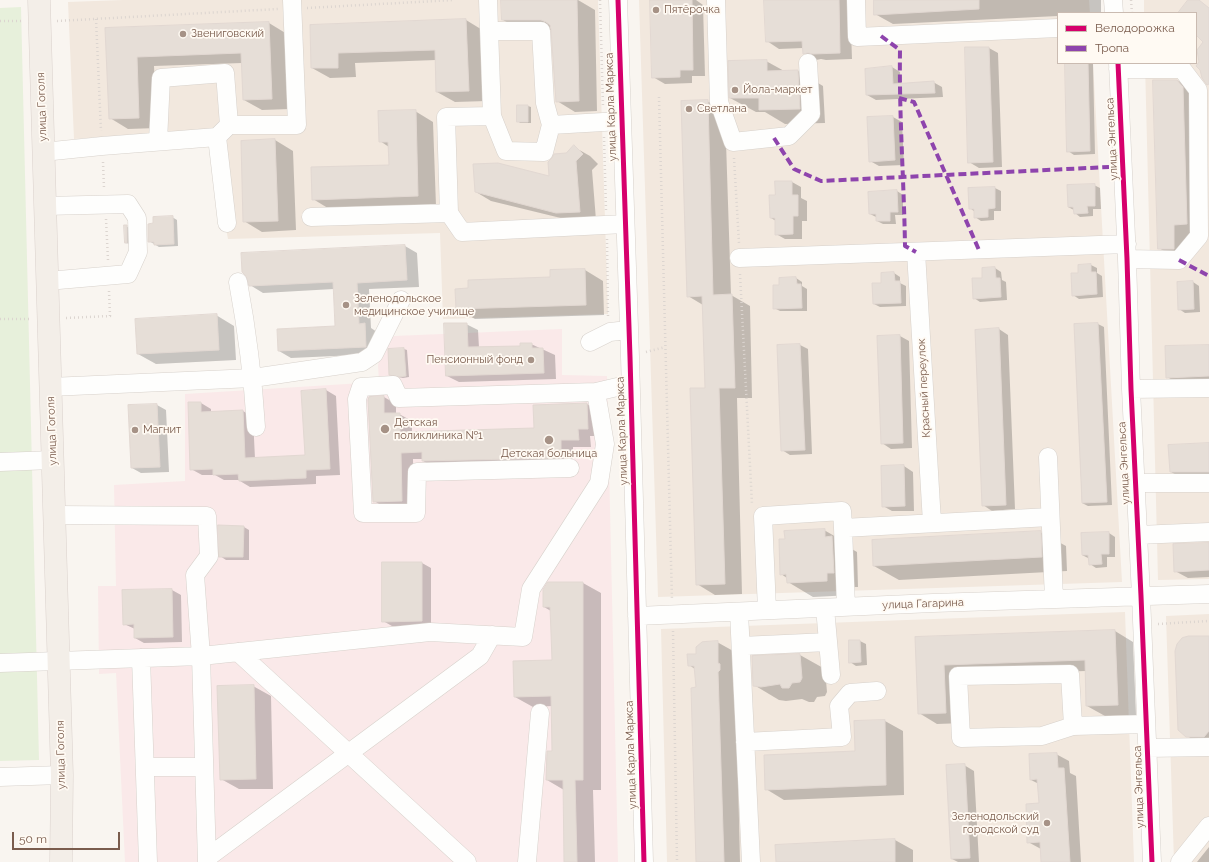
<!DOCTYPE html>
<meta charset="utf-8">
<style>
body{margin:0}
#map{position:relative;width:1209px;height:862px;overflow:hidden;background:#f9f5f0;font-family:Raleway,sans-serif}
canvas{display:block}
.legend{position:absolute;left:1057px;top:12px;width:140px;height:52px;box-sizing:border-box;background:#fffaf3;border:1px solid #cabbb1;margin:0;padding:5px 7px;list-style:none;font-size:12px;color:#7a5c4d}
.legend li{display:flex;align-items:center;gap:8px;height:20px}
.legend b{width:20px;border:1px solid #cabbb1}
.scale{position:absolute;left:12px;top:832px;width:108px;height:18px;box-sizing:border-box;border:2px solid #7a5c4d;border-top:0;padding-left:5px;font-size:12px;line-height:14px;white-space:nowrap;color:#7a5c4d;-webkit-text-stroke:3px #fffaf3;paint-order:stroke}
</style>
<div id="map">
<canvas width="1209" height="862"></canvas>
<ul class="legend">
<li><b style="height:5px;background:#d6006c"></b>Велодорожка</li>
<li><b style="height:5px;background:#8e44ad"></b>Тропа</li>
</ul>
<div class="scale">50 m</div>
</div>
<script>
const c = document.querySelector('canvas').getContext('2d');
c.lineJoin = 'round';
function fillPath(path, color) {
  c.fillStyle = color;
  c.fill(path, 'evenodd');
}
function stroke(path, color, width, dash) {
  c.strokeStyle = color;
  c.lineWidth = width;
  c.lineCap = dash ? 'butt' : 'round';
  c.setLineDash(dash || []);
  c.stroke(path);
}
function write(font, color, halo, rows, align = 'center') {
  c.font = font + ' Raleway,sans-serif';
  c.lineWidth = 3.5;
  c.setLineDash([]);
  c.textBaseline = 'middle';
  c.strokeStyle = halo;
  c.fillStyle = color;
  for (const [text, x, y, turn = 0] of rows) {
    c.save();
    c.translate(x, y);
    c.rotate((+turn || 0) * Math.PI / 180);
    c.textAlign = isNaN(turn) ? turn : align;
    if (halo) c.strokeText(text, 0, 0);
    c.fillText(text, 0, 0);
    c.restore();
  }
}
fillPath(new Path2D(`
 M123 0H598L608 314 443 319 440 233 228 239 207 129 74 139 68 2Z
 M639 0H1089L1090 13H1058V63H1093L1122 582 658 597Z
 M1144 0H1209V579L1158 580 1145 63H1196V13H1144Z
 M1125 612 1134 862H667L661 629Z
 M1209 614V862H1174L1166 616Z`), '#f2e8de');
fillPath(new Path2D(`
 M562 329V375L607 376 618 862H125L116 673 99 674 98 586H116L114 485 185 481V394L379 382 378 365 384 347 394 336Z`), '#fae9e9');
fillPath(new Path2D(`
 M21 7 39 760 0 761V8Z`), '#e7f0db');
fillPath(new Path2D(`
 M547 0H578L595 10 597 111 575 112 557 101 552 30H521L503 20Z
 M651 0H696L703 5 705 76H692V83L665 84 653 77Z
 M765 0H850L852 59 826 60 821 59 816 60 804 53 803 48 779 49 767 41Z
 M875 0H1101V13H1058V16L893 24 875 14Z
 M466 20 484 31 487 101 455 102 437 92 436 60 355 63 356 77 330 78 312 68 311 26Z
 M269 23 287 34 290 109 262 110 244 100 242 63 154 66 157 128 128 129 110 118 106 29Z
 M966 48H989L998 53 1002 167 979 168 969 162Z
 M766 61 786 72 798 71 823 86 825 123 785 124 765 112H756L730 98Z
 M1066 63H1093L1095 154 1074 155 1068 151Z
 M892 67 900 72 901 84 933 82 942 87 943 97 876 100 867 95Z
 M1177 80 1195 91 1192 259H1177L1159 248Z
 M707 101 725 111 731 295 750 306 752 398H737L742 594 715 595 697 584 706 389 703 305 688 296Z
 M518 106H528L531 107V123H520L518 121Z
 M415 111 433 122 436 206 331 210 313 199 390 166 389 147 380 141Z
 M893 117 902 122 904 165 879 166 870 161Z
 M275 140 293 151 296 230 262 232 244 221 242 142Z
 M574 147 590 156 598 164 592 170 596 220 573 221 491 201 476 192 550 178 567 154Z
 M792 182 801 187V198L807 201V221H802V239H785L776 234V221L771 218Z
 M1094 185 1100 188 1101 209H1093V216L1080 217 1075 213 1074 210 1068 207Z
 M995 188 1001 191V211H994V220L981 221 975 217V212L970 208Z
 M897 191 903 195V215H895L896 224H883L877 221 876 217 870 214Z
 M172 217 177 220 178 246 159 247 149 241Z
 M126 226 129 228 130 244 126 243Z
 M405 246 417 253 419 287 369 289 371 328 377 332 378 354 291 358 279 351 336 327 334 289 263 293 250 285Z
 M1091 265 1097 268V273L1102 276 1103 297 1079 299 1073 295 1079 273Z
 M995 268 1001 272 1002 280 1006 282 1007 300 980 302 974 298 983 279V269Z
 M585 270 603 281 604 315 475 319 457 309 551 278Z
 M894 273 900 277V283L906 286V306L880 307 874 304 882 284Z
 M796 278 802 282V286L807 289V311H780L774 308 780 286Z
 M1193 282 1199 286 1200 312 1185 313 1179 309 1178 283Z
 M216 315 234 326 236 360 156 364 138 354Z
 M466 324 478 330 479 348 521 347 531 344 555 355 556 379 459 382 447 376Z
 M1098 324 1104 327 1112 505 1088 506 1082 503 1075 325Z
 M999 329 1008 335 1015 509 992 511 983 505Z
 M900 336 909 341 912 448 891 449 882 443Z
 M800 345 808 349 812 454 790 455 782 450Z
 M1209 346V387H1185L1167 377Z
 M404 349 407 350 409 377 403 378 393 376 389 350Z
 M326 390 336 396 340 475 316 476V484L250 487 240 481 239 480H224L215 475H202L191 469 201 403 211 409V413L243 411 253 417 255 459 306 456Z
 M384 397 396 404V414H399L412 421V432L535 429 534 406 587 404 599 412 600 436H590L591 447H573V464L436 468 423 461V459H413L414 508H386L374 501Z
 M157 405 166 410 169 472 141 473 132 468 129 406Z
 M1209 444V483L1189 482 1171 472Z
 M904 466 913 472 914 511H892L883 506Z
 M244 527 249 530V560H226L220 556Z
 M824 530 850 545V548L857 552 858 587H852V595L813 597 788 582 787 578 781 574 786 540Z
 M1040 532 1066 546 1067 571 899 580 874 566Z
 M1109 533 1115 537V557H1107V567L1096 568 1090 564 1088 558 1082 555Z
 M1209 544V577L1188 578 1175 571Z
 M383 563H422L431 568V626H392L383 621Z
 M583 583 601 593V790H593L595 862H565L564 790 547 780 553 752 552 706 533 707 515 697 553 661 551 611 544 607Z
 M172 590 181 595 182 642 144 643 135 638V629L124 624Z
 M1115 631 1133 642 1136 715 1105 716 1087 706 1086 671 962 675 964 723 937 724 919 713 916 638Z
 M1209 637V747H1205L1187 736Z
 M850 641H860L866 644 867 665 856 666 850 662Z
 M717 642 735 652 740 862H697V688L695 669 689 665 697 654Z
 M800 655 825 669 827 692 825 696 817 697 814 702H809L802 699 786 701 779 700 754 685Z
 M253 686 271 696 273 789H239L221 779Z
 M885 721 903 731 904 795 784 800 766 789 856 752Z
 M1056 754 1069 761 1070 773 1076 776 1081 862H1042L1041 849 1028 842 1040 804 1039 784 1031 780Z
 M964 765 974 771 979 862H958L952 859Z
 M895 840 913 850V862H777Z
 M1209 847V862H1197Z`), '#0003');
const building = new Path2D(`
 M501 0H577L579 101 556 102 551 30 550 25 546 22 541 20H502Z
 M650 0H692L693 70H680V77L652 78Z
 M764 0H839L840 53 813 54 808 53 803 54 802 41 766 42Z
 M874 0H979V9L874 15Z
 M1188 0H1199L1209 8V84L1207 85 1202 78 1200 70 1196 66 1199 62 1197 50 1203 42 1196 35V13H1178Z
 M466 19 469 91 436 92 435 50 338 53V68H311L310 25Z
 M269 22 272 99 243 100 241 53 137 57 139 118 109 119 105 28Z
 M965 47H989L993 162 968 163Z
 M767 60V71L798 70 800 109 759 110V98H729L728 61Z
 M1065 63H1088L1090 151 1067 152Z
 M892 66 893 84 934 81 935 93 866 95 865 69Z
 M1153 80H1177L1183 87 1187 224 1174 225V249H1158Z
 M708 100 713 295 732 294 735 388H719L725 584 696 585 690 388H705L702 296 687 297 681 101Z
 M517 105H528V122H517Z
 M416 110 418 196 312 200 311 167 389 165 388 142H379L378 111Z
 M893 116 895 160 869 162 867 117Z
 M275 139 278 221 243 222 241 141Z
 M574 145 583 154 576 161 580 212 556 213 475 192 473 164 498 163 549 176 548 162 552 158 554 154 566 153Z
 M775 181H792V195H798V216H793V234L775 235V218H770L769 195H775Z
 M1095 184V206H1087L1088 213 1074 214 1073 207H1068L1067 185Z
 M995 187V208L988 209V217L974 218V209H969L968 188Z
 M897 190 898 212H890V221H876V214H869L868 192Z
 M173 216 174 244 154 245V242H148V224L153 223V217Z
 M124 225H127V243H125Z
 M405 245 407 280 357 283 359 324 365 323 366 347 278 351 277 329 335 326 333 282 249 286 246 276 242 272 241 253Z
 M1091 264V272H1096L1097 294 1072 296 1071 273H1078V265Z
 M995 267 996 278H1000L1001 297 973 299 972 278H982V268Z
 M585 269 586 305 456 309 455 289 468 288V280L550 277V270Z
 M894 272 895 281H900L901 303 873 304 872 283H881V273Z
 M796 277 797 284H801L802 308 773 309V285H779V278Z
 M1193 281 1194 309 1178 310 1177 282Z
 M217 314 219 350 137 354 135 319Z
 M444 323H467L468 347 520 346V343H532V348H543L544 373 446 376Z
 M1098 323 1107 502 1082 503 1074 324Z
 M999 328 1006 505 982 506 975 330Z
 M900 335 903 443 881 444 877 336Z
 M800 344 805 450 781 451 777 345Z
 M1209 345V376L1166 378 1165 346Z
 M404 348 406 376 399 377 389 375 388 349Z
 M326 389 330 469 306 470V478L239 481 238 474 213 475V469L190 470 188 402H201V412L243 410 245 458 305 455 301 391Z
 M384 396V413H400V432L534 428 533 405 587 403 588 429H578L579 440H561V458L422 461V452L401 453 402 501 373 502 368 400 369 397Z
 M157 404 160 467 131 468 128 405Z
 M1209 443V472H1170L1168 445Z
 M904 465 905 506 882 507 881 466Z
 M218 525 244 526 243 557H219Z
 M825 529V537L832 536 834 573H827V581L787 583 786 574 780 575 779 539H785L784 531Z
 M1041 531 1042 557 873 566 872 540Z
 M1109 532V554H1101L1102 564 1089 565 1088 555H1082L1081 533Z
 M1209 543V570L1174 572 1173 544Z
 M382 562H422V621L382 622Z
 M548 582H583V780H575L577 862H564L563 780H546L547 751H552L551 696 514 697 513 661 552 660 550 607H543V590Z
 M172 589 173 637 134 638V624L123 625 122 590Z
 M1115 630 1118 705 1086 706 1085 660 944 665 946 713 918 714 915 637Z
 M1189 636H1209V731L1204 737H1186L1178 730 1175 651 1177 644 1182 638Z
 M849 640H860L861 662 849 663Z
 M718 641V663L720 664V670L718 672 724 862H696L691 688 696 687 694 666H688L687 654H696V647L702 642Z
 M800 654 802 678 800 682 792 683 789 688H782L780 684 761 687 753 686 752 656Z
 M254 685 256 779 220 780 217 686Z
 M885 720 886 785 765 790 764 755 855 751 854 721Z
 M1057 753 1058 768H1064L1070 862H1041L1040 842 1027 843 1026 804 1039 803 1037 779 1030 780 1029 754Z
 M965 764 970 858 951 859 946 765Z
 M895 839V862H776L775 845Z`);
fillPath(building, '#e6ded7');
stroke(building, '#e2d8d2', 1);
const minor = new Path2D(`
 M488 0 492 116 446 117 449 213 462 232 625 224
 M618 0 630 357 644 862
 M716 0 719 102 733 142 789 136 811 114 808 63
 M856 0 857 37 1058 28
 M1113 0 1114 13
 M489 31H541L545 103 551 125
 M1118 63 1127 259 1131 389 1141 596 1152 862
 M1118 69H1182L1198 90 1199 236 1179 260 1127 259
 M492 116 506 151 544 152 551 125 621 121
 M217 137 227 223
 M158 141 161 78 225 73 229 125
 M43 152 102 146 217 137 229 125H297L292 0
 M45 206 128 204 137 218 138 252 128 274 47 281
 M311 217 449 213
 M916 252 932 523
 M739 258 1127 244
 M238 282C247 330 253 378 256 427
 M590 342 610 332 628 330
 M50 387 253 378 362 362 374 354 401 300
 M1131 389 1209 388
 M1048 457 1054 599
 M0 462 53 460
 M570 468 417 472 416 513H363L357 399 361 387 393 385 399 398 596 392 630 384
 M1135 483H1209
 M54 515 207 516 209 556 195 575 201 656 430 632 523 637 531 589 599 483 605 444 596 392
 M1138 535 1209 532
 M846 607 843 528 1050 517
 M825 608 831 675
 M767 610 763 516 842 511 843 528
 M739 612 751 862
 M637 616 933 603 1209 594
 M741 646 828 642
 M238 652 467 862
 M141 658 148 862
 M0 663 201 656 207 862
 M1073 726 1042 736 961 738 958 676 1070 674 1073 726 1146 724
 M745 742 842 737 839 706 850 693 877 691
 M1148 748 1209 747
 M145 767H204
 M0 777 62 775
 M207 858 480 656 492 635
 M527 862 540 713
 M1180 862 1209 826`);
const major = new Path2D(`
 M39 0 62 775 61 862`);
stroke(minor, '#d7d1cb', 19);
stroke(major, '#dad1cc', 23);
stroke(new Path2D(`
 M600 0 603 106
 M1131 0 1132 13
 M307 8 454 0
 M96 19 101 131
 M0 21H23
 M57 21 278 9
 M659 97 672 600
 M604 137 606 210
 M734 158 739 243
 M103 162 104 188
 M106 219 108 260
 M607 239 608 316
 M740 274 752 504
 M66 318 110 316 109 291
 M0 319H31
 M646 352 665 347
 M1158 624 1209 621
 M673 631 677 862`), '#dcd5d0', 2.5, [1, 3]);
stroke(minor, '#fefefd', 18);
stroke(major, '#f3eee8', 22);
stroke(new Path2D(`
 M881 36 900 50C899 116 904 181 905 246L916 252
 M899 98 914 102 979 250
 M774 138 794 169 821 181 1109 167
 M1179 260 1209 276`), '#8e44ad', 4, [8, 4]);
stroke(new Path2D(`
 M618 0 630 357 644 862
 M1118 63 1127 259 1131 389 1141 596 1152 862`), '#d6006c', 5);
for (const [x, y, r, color] of [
 [656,10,4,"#a69286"],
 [183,34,4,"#a69286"],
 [735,90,4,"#a69286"],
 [689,109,4,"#a69286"],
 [346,305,4,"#a69286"],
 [531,360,4,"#a69286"],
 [385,429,5,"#a69286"],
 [135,430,4,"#a69286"],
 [549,440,5,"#a69286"],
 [1047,823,4,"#a69286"]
]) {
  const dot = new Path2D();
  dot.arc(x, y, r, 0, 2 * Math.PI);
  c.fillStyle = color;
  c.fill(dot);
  stroke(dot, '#fffaf3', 1.5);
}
write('11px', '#7a5c4d', '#fffaf3', [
 ["Пятёрочка",664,10],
 ["Звениговский",191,34],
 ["Йола-маркет",743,90],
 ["Светлана",697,109],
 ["Зеленодольское",354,299],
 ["медицинское училище",354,312],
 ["Пенсионный фонд",523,360,"right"],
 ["Детская",394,423],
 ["поликлиника №1",394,436],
 ["Магнит",143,430],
 ["Детская больница",549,454,"center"],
 ["Зеленодольский",1039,817,"right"],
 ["городской суд",1039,830,"right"]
], 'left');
write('11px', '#7a5c4d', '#fffaf3', [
 ["улица Гоголя",42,107,-92],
 ["улица Карла Маркса",611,107,-92],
 ["улица Энгельса",1112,139,-93],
 ["Красный переулок",924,388,-93],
 ["улица Гоголя",52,431,-92],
 ["улица Карла Маркса",622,431,-92],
 ["улица Энгельса",1124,463,-93],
 ["улица Гагарина",923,604,-2],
 ["улица Гоголя",61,755,-91],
 ["улица Карла Маркса",631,755,-92],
 ["улица Энгельса",1139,787,-92]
]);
</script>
